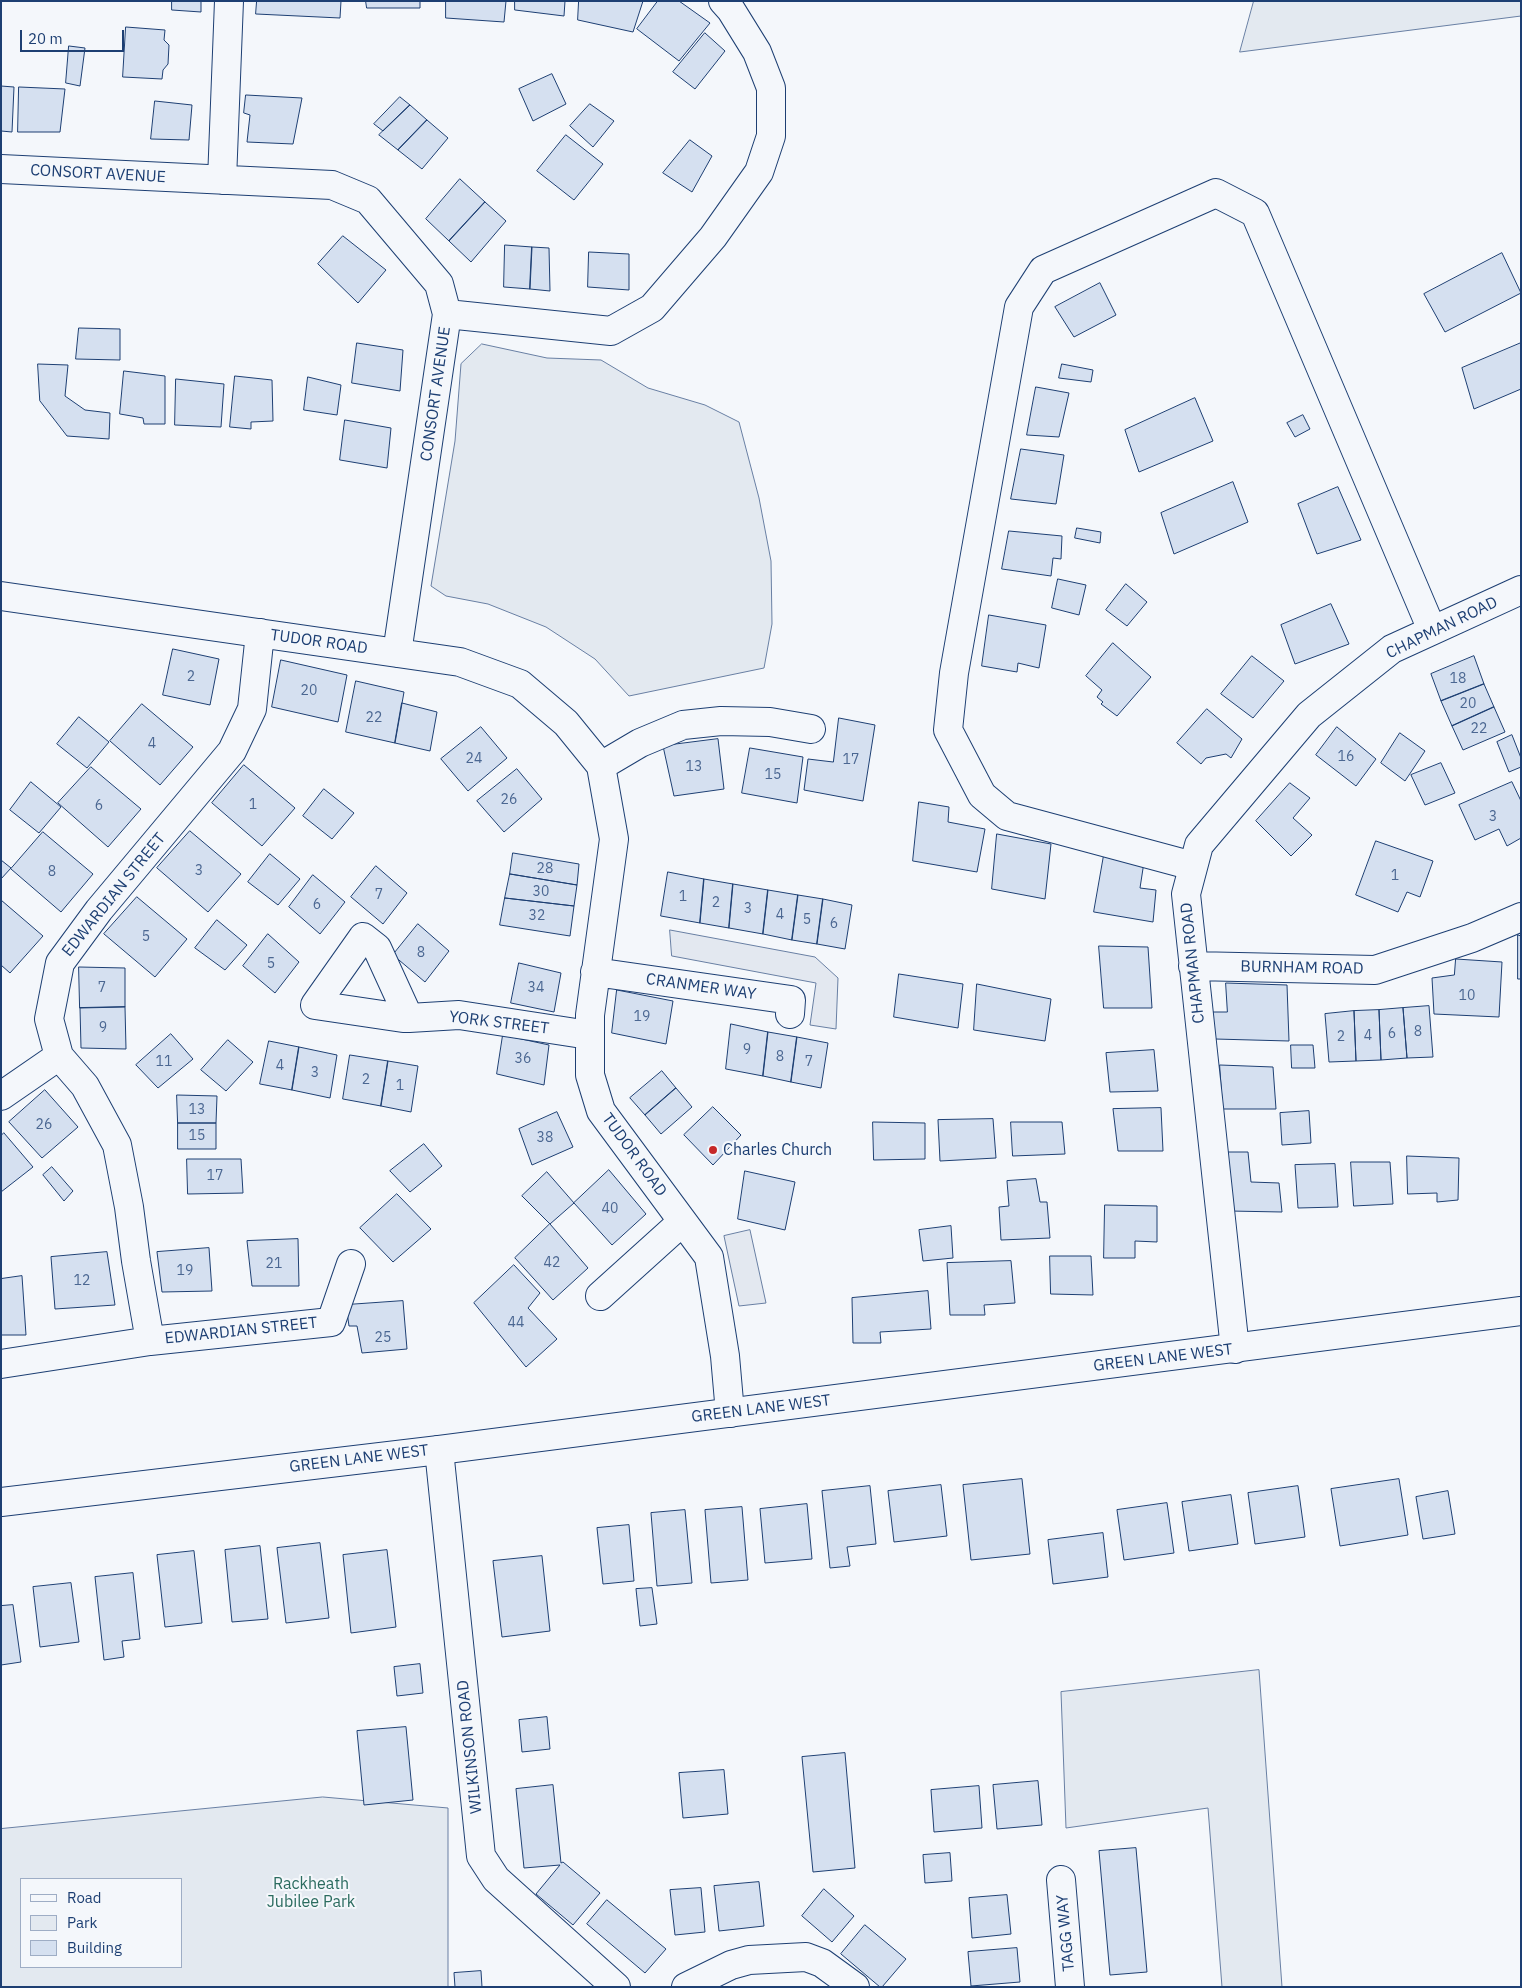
<!DOCTYPE html>
<style>
body{margin:0}
#map{position:relative;width:1522px;height:1988px;overflow:hidden;background:#f4f7fb;font-family:"IBM Plex Sans",sans-serif}
canvas{display:block}
.frame{position:absolute;inset:0;border:2px solid #1d3f73;pointer-events:none}
.legend{position:absolute;left:20px;top:1878px;width:162px;height:90px;box-sizing:border-box;background:#f4f7fb;border:1px solid #9eadc5;margin:0;padding:6px 9px;list-style:none;font-size:15px;color:#1d3f73}
.legend li{display:flex;align-items:center;gap:10px;height:25px}
.legend b{width:25px;border:1px solid #9eadc5}
.scale{position:absolute;left:20px;top:30px;width:104px;height:22px;box-sizing:border-box;border:2px solid #1d3f73;border-top:0;padding-left:6px;font-size:15px;line-height:18px;white-space:nowrap;color:#1d3f73;-webkit-text-stroke:4px #f4f7fb;paint-order:stroke}
</style>
<div id="map">
<canvas width="1522" height="1988"></canvas>
<div class="frame"></div>
<ul class="legend">
<li><b style="height:6px;background:#f4f7fb"></b>Road</li>
<li><b style="height:14px;background:#e3e9f0"></b>Park</li>
<li><b style="height:14px;background:#d5e0f0"></b>Building</li>
</ul>
<div class="scale">20 m</div>
</div>
<script>
const c = document.querySelector('canvas').getContext('2d');
c.lineJoin = 'round';
function fillPath(path, color) {
  c.fillStyle = color;
  c.fill(path, 'evenodd');
}
function stroke(path, color, width, dash) {
  c.strokeStyle = color;
  c.lineWidth = width;
  c.lineCap = dash ? 'butt' : 'round';
  c.setLineDash(dash || []);
  c.stroke(path);
}
function write(font, color, halo, rows, align = 'center') {
  c.font = font + ' "IBM Plex Sans",sans-serif';
  c.lineWidth = 4;
  c.setLineDash([]);
  c.textBaseline = 'middle';
  c.strokeStyle = halo;
  c.fillStyle = color;
  for (const [text, x, y, turn = 0] of rows) {
    c.save();
    c.translate(x, y);
    c.rotate((+turn || 0) * Math.PI / 180);
    c.textAlign = isNaN(turn) ? turn : align;
    if (halo) c.strokeText(text, 0, 0);
    c.fillText(text, 0, 0);
    c.restore();
  }
}
const green = new Path2D(`
 M1254 1H1521V16L1240 52Z
 M482 344 547 358 601 360 648 388 705 405 739 422 759 498 771 561 772 624 764 668 629 696 595 659 546 627 488 604 446 596 431 586 455 441 461 364Z
 M1259 1670 1282 1987H1222L1208 1808 1066 1828 1061 1692Z
 M323 1797 448 1808V1987H1V1829ZM21 1879H181V1967H21Z`);
fillPath(green, '#e3e9f0');
stroke(green, '#687fa3', 1);
const parking = new Path2D(`
 M670 930 815 957 838 978 836 1029 810 1025 816 983 672 956Z
 M750 1230 766 1303 739 1306 724 1236Z`);
fillPath(parking, '#e3e8f0');
stroke(parking, '#687fa3', 1);
const building = new Path2D(`
 M172 1H201V12L172 10Z
 M257 1H341L340 18 256 14Z
 M366 1H420V8H367Z
 M446 1H506L504 22 446 18Z
 M515 1H565L564 16 515 10Z
 M579 1H643L633 32 578 20Z
 M658 1H679L710 23 679 61 637 29Z
 M126 27 165 30 164 40 169 45 168 64 163 70 162 79 123 77Z
 M705 33 725 51 695 89 673 72Z
 M69 46 85 48 80 86 66 83Z
 M552 74 566 104 533 121 519 89Z
 M1 86 14 87 12 132 1 131Z
 M19 87 65 89 60 132H18Z
 M246 95 302 98 293 144 247 142 250 115 244 113Z
 M400 97 410 105 383 131 374 124Z
 M155 101 192 105 189 140 151 139Z
 M590 104 614 121 593 147 570 126Z
 M410 105 427 120 398 150 379 135Z
 M427 120 448 138 422 169 398 150Z
 M566 135 603 164 574 200 537 171Z
 M690 140 712 156 692 192 663 173Z
 M460 179 485 202 449 241 426 219Z
 M485 202 506 221 471 262 449 241Z
 M343 236 386 270 358 303 318 264Z
 M505 245 532 247 530 289 504 287Z
 M532 247 549 248 550 291 530 289Z
 M589 252 629 254V290L588 287Z
 M1502 253 1521 293 1445 332 1424 294Z
 M1100 283 1116 315 1074 337 1055 307Z
 M79 328 120 329V360L76 359Z
 M357 343 403 350 400 391 352 383Z
 M1521 343V389L1474 409 1462 368Z
 M38 364 68 365 65 396 85 410 110 413 109 439 67 436 40 401Z
 M1062 364 1093 370 1091 382 1059 378Z
 M124 371 165 376V424H144L143 418 120 414Z
 M235 376 272 380 273 421 251 422V429L230 427Z
 M308 377 341 385 337 415 304 410Z
 M176 379 224 384 221 427 175 425Z
 M1036 387 1069 393 1059 437 1027 435Z
 M1195 398 1213 441 1139 472 1125 430Z
 M1303 415 1310 429 1295 437 1287 423Z
 M345 420 391 428 387 468 340 460Z
 M1021 449 1064 455 1056 504 1011 499Z
 M1233 482 1248 522 1174 554 1161 513Z
 M1338 487 1361 540 1317 554 1298 504Z
 M1077 528 1101 532 1100 543 1075 538Z
 M1009 531 1062 536 1061 559 1053 558 1051 576 1002 569Z
 M1058 579 1086 585 1079 615 1052 608Z
 M1126 584 1147 602 1127 626 1106 610Z
 M1331 604 1349 644 1295 664 1281 625Z
 M989 615 1046 625 1039 668 1018 663 1017 672 982 666Z
 M1113 643 1151 677 1117 716 1101 704 1103 702 1097 697 1102 690 1086 676Z
 M173 649 219 659 210 705 163 695Z
 M1252 656 1284 681 1253 718 1221 694Z
 M1474 656 1484 684 1441 701 1431 674Z
 M281 660 347 675 338 722 272 707Z
 M356 681 404 692 395 743 346 732Z
 M1484 684 1494 707 1452 726 1441 701Z
 M402 703 437 712 430 751 395 743Z
 M142 704 193 747 160 785 110 741Z
 M1494 707 1505 732 1463 750 1452 726Z
 M1207 709 1242 739 1231 758 1226 754 1206 758 1201 764 1177 743Z
 M79 717 109 742 87 768 57 744Z
 M839 718 875 725 863 801 804 790 808 759 833 762Z
 M481 727 507 758 468 791 441 759Z
 M1337 727 1376 759 1356 786 1316 755Z
 M1400 733 1425 751 1405 781 1381 763Z
 M1512 735 1521 758V767L1509 772 1497 742Z
 M718 739 724 789 674 796 663 746Z
 M750 748 803 757 797 803 742 793Z
 M1441 763 1455 793 1425 805 1411 775Z
 M244 765 295 808 262 846 212 803Z
 M91 767 141 809 108 847 58 803Z
 M517 769 542 799 504 832 477 801Z
 M31 782 61 807 39 833 10 810Z
 M1512 782 1521 801V838L1507 846 1499 829 1475 840 1459 805Z
 M1290 783 1310 798 1293 818 1312 835 1291 856 1256 821Z
 M324 789 354 813 332 839 303 816Z
 M919 802 949 807 948 822 985 829 977 872 913 861Z
 M190 831 241 874 208 912 157 868Z
 M43 832 93 874 61 912 11 869Z
 M997 834 1051 844 1045 899 992 889Z
 M1376 841 1433 861 1420 897 1407 892 1398 912 1356 895Z
 M513 853 579 864 577 885 510 874Z
 M270 854 300 879 278 905 248 882Z
 M1104 855 1144 862 1140 888 1156 890 1153 922 1094 912Z
 M1 860 11 868 1 879Z
 M376 866 407 893 383 924 351 897Z
 M668 872 704 879 700 923 661 916Z
 M510 874 577 885 574 906 505 898Z
 M313 875 345 902 320 934 289 907Z
 M704 879 733 884 729 928 700 923Z
 M733 884 768 890 763 934 729 928Z
 M768 890 798 895 792 940 763 934Z
 M798 895 823 899 817 944 792 940Z
 M137 897 187 939 155 977 104 934Z
 M505 898 574 906 570 936 500 925Z
 M823 899 852 905 845 949 817 944Z
 M1 900 43 936 10 973 1 965Z
 M217 920 247 945 225 970 195 948Z
 M418 924 449 951 425 982 393 955Z
 M268 934 299 962 275 993 243 966Z
 M1518 935 1521 936V979H1518Z
 M1099 946 1148 947 1152 1008H1104Z
 M1456 959 1502 962 1499 1017 1434 1014 1432 978 1454 975Z
 M519 963 561 973 554 1012 511 1003Z
 M79 967 125 968V1007L80 1008Z
 M899 974 963 984 958 1028 894 1017Z
 M1226 983 1287 985 1289 1041 1215 1039 1211 1012H1227Z
 M977 984 1051 999 1045 1041 974 1030Z
 M617 990 673 1001 666 1044 612 1033Z
 M1429 1006 1433 1057 1407 1058 1403 1008Z
 M125 1007 126 1049 81 1048 80 1008Z
 M1403 1008 1407 1058 1381 1060 1379 1010Z
 M1379 1010 1381 1060 1356 1061 1354 1011Z
 M1354 1011 1356 1061 1329 1062 1325 1014Z
 M731 1024 768 1032 763 1076 726 1069Z
 M768 1032 797 1037 791 1082 763 1076Z
 M171 1034 193 1059 158 1088 136 1065Z
 M503 1035 549 1045 544 1085 497 1074Z
 M797 1037 828 1043 821 1088 791 1082Z
 M228 1040 253 1062 226 1091 201 1070Z
 M269 1041 299 1047 292 1090 260 1084Z
 M1291 1045H1313L1315 1068H1292Z
 M299 1047 337 1055 330 1098 292 1090Z
 M1154 1050 1158 1091 1110 1092 1106 1053Z
 M350 1055 388 1061 381 1106 343 1099Z
 M388 1061 418 1066 411 1112 381 1106Z
 M1220 1065 1273 1067 1276 1109H1223Z
 M662 1071 676 1088 645 1115 630 1098Z
 M676 1088 692 1107 661 1134 645 1115Z
 M45 1090 78 1127 42 1158 9 1122Z
 M177 1095 217 1096 216 1123H178Z
 M713 1107 741 1135 713 1165 684 1135Z
 M1161 1108 1163 1151H1118L1113 1109Z
 M1309 1111 1311 1143 1282 1145 1280 1113Z
 M557 1112 573 1147 532 1165 519 1129Z
 M993 1119 996 1158 940 1161 938 1120Z
 M873 1122 925 1123V1159L874 1160Z
 M1011 1122H1062L1065 1154 1013 1156Z
 M178 1123H216V1149H178Z
 M4 1133 33 1167 1 1192V1136Z
 M424 1144 442 1166 410 1192 390 1171Z
 M1220 1152H1248L1251 1182 1279 1183 1282 1212 1229 1211Z
 M1407 1156 1459 1158 1458 1200 1437 1202V1193L1408 1194Z
 M187 1159H241L243 1193 188 1194Z
 M1351 1162H1390L1393 1204 1354 1206Z
 M1335 1164 1338 1207 1298 1208 1295 1165Z
 M52 1167 73 1191 64 1201 43 1175Z
 M609 1170 646 1214 612 1245 574 1203Z
 M745 1171 795 1182 785 1230 738 1219Z
 M547 1172 574 1203 550 1224 522 1196Z
 M1036 1179 1040 1202H1047L1050 1238 1001 1240 999 1207 1009 1206 1007 1181Z
 M397 1194 431 1229 393 1262 360 1228Z
 M1105 1205 1157 1206V1242L1135 1241V1258H1104Z
 M550 1224 588 1268 553 1300 515 1258Z
 M951 1226 953 1258 923 1261 919 1230Z
 M298 1239 299 1286H252L247 1241Z
 M209 1248 212 1291 162 1292 157 1252Z
 M107 1252 115 1305 55 1309 51 1257Z
 M1050 1256H1091L1093 1295 1051 1294Z
 M1011 1261 1015 1303 984 1305 985 1315H950L947 1263Z
 M514 1265 540 1293 528 1308 557 1339 526 1367 474 1303Z
 M22 1276 26 1335H1V1279Z
 M928 1291 931 1329 880 1332 881 1343H853L852 1298Z
 M403 1301 407 1349 362 1353 357 1326H349L346 1305Z
 M1022 1479 1030 1554 971 1560 963 1485Z
 M1399 1479 1408 1535 1340 1546 1331 1489Z
 M941 1485 947 1536 894 1542 888 1491Z
 M870 1486 876 1544 847 1547 850 1566 830 1568 822 1491Z
 M1298 1486 1305 1537 1255 1544 1248 1493Z
 M1448 1491 1455 1534 1423 1539 1416 1497Z
 M1231 1495 1238 1544 1189 1551 1182 1502Z
 M1167 1503 1174 1553 1124 1560 1117 1510Z
 M807 1504 812 1559 765 1563 760 1509Z
 M742 1507 748 1580 711 1583 705 1510Z
 M685 1510 692 1583 657 1586 651 1513Z
 M629 1525 634 1581 603 1584 597 1528Z
 M1103 1533 1108 1577 1053 1584 1048 1540Z
 M320 1543 329 1618 286 1623 277 1548Z
 M260 1546 268 1619 232 1622 225 1550Z
 M387 1550 396 1627 351 1633 343 1555Z
 M194 1551 202 1623 165 1627 157 1555Z
 M542 1556 550 1631 502 1637 493 1561Z
 M133 1573 140 1639 122 1641 124 1657 104 1660 95 1577Z
 M71 1583 79 1642 40 1647 33 1587Z
 M652 1588 657 1624 640 1626 636 1589Z
 M13 1605 21 1662 1 1665V1606Z
 M420 1664 423 1693 397 1696 394 1667Z
 M547 1717 550 1749 522 1752 519 1720Z
 M406 1727 413 1800 364 1805 357 1731Z
 M845 1753 855 1868 813 1872 802 1757Z
 M724 1770 728 1814 683 1818 679 1773Z
 M1038 1781 1042 1825 997 1829 993 1785Z
 M553 1785 561 1863 563 1862 600 1893 573 1925 536 1894 560 1865 524 1868 516 1789Z
 M979 1786 982 1828 934 1832 931 1790Z
 M1136 1848 1147 1972 1110 1975 1099 1851Z
 M950 1853 952 1881 925 1883 923 1855Z
 M759 1882 764 1926 719 1931 714 1886Z
 M701 1888 705 1932 675 1935 670 1890Z
 M824 1889 854 1916 832 1942 802 1916Z
 M1007 1895 1011 1934 972 1938 969 1898Z
 M607 1900 666 1949 645 1973 587 1924Z
 M865 1925 906 1959 882 1987H880L841 1954Z
 M1017 1948 1020 1982 971 1986 968 1952Z
 M481 1971 482 1987H455L454 1973Z`);
fillPath(building, '#d5e0f0');
stroke(building, '#1d3f73', 1);
const minor = new Path2D(`
 M1 169 332 185 368 200 439 284 447 314 397 653
 M222 180 229 1
 M447 314 611 331 652 308 713 237 759 172 771 136V88L757 52 731 10 723 1
 M1 596 460 662 520 684 566 723 601 766 614 839 590 1015V1075L601 1111 709 1257 725 1356 730 1413
 M601 766 640 743 683 725 721 721 770 722 811 729
 M1193 866 1007 816 982 795 948 730 954 673 1019 307 1043 270 1216 193 1255 213 1432 630
 M1193 966 1375 970 1472 938 1521 917
 M595 972 791 1000 790 1014
 M409 1018 377 948 363 937 315 1005 403 1018H409L459 1015 589 1035
 M1 1096 59 1056
 M600 1296 682 1222
 M150 1341 136 1261 129 1207 117 1145 85 1086 59 1056 49 1019 60 963 99 910 232 751 252 709 260 633
 M1235 1349 1186 894 1199 845 1309 715 1392 649 1521 590
 M1 1364 150 1341 331 1322 351 1264
 M439 1450 481 1856 496 1879 616 1987
 M1061 1880 1070 1987
 M686 1987 731 1965 749 1960 806 1957 822 1963 855 1987`);
const tertiary = new Path2D(`
 M1 1502 439 1450 1521 1311`);
stroke(minor, '#1d3f73', 30);
stroke(tertiary, '#1d3f73', 30);
stroke(minor, '#f4f7fb', 28);
stroke(tertiary, '#f4f7fb', 28);
for (const [x, y, r, color] of [
 [713,1150,5,"#c62828"]
]) {
  const dot = new Path2D();
  dot.arc(x, y, r, 0, 2 * Math.PI);
  c.fillStyle = color;
  c.fill(dot);
  stroke(dot, '#f4f7fb', 2);
}
write('14px', '#4b6792', null, [
 ["2",191,677],
 ["18",1458,679],
 ["20",309,691],
 ["20",1468,704],
 ["22",374,718],
 ["22",1479,729],
 ["4",152,744],
 ["16",1346,757],
 ["24",474,759],
 ["17",851,760],
 ["13",694,767],
 ["15",773,775],
 ["26",509,800],
 ["1",253,805],
 ["6",99,806],
 ["3",1493,817],
 ["28",545,869],
 ["3",199,871],
 ["8",52,872],
 ["1",1395,876],
 ["30",541,892],
 ["7",379,895],
 ["1",683,897],
 ["2",716,903],
 ["6",317,905],
 ["3",748,909],
 ["4",780,915],
 ["32",537,916],
 ["5",807,920],
 ["6",834,924],
 ["5",146,937],
 ["8",421,953],
 ["5",271,964],
 ["7",102,988],
 ["34",536,988],
 ["10",1467,996],
 ["19",642,1017],
 ["9",103,1028],
 ["8",1418,1032],
 ["6",1392,1034],
 ["4",1368,1036],
 ["2",1341,1037],
 ["9",747,1050],
 ["8",780,1057],
 ["36",523,1059],
 ["11",164,1062],
 ["7",809,1062],
 ["4",280,1066],
 ["3",315,1073],
 ["2",366,1080],
 ["1",400,1086],
 ["13",197,1110],
 ["26",44,1125],
 ["15",197,1136],
 ["38",545,1138],
 ["17",215,1176],
 ["40",610,1209],
 ["42",552,1263],
 ["21",274,1264],
 ["19",185,1271],
 ["12",82,1281],
 ["44",516,1323],
 ["25",383,1338]
]);
write('16px', '#1d3f73', '#f4f7fb', [
 ["CONSORT AVENUE",98,174,3],
 ["CONSORT AVENUE",436,394,-82],
 ["CHAPMAN ROAD",1442,628,-26],
 ["TUDOR ROAD",319,642,8],
 ["EDWARDIAN STREET",114,895,-51],
 ["CHAPMAN ROAD",1193,963,-96],
 ["BURNHAM ROAD",1302,968,1],
 ["CRANMER WAY",701,987,8],
 ["YORK STREET",499,1023,7],
 ["TUDOR ROAD",634,1155,54],
 ["EDWARDIAN STREET",241,1331,-6],
 ["GREEN LANE WEST",1163,1358,-7],
 ["GREEN LANE WEST",761,1409,-7],
 ["GREEN LANE WEST",359,1459,-7],
 ["WILKINSON ROAD",470,1747,-96],
 ["TAGG WAY",1066,1933,-95]
]);
write('16px', '#1d3f73', '#f4f7fb', [
 ["Charles Church",723,1150]
], 'left');
write('16px', '#2c6c60', '#f4f7fb', [
 ["Rackheath",311,1884],
 ["Jubilee Park",311,1902]
]);
</script>
